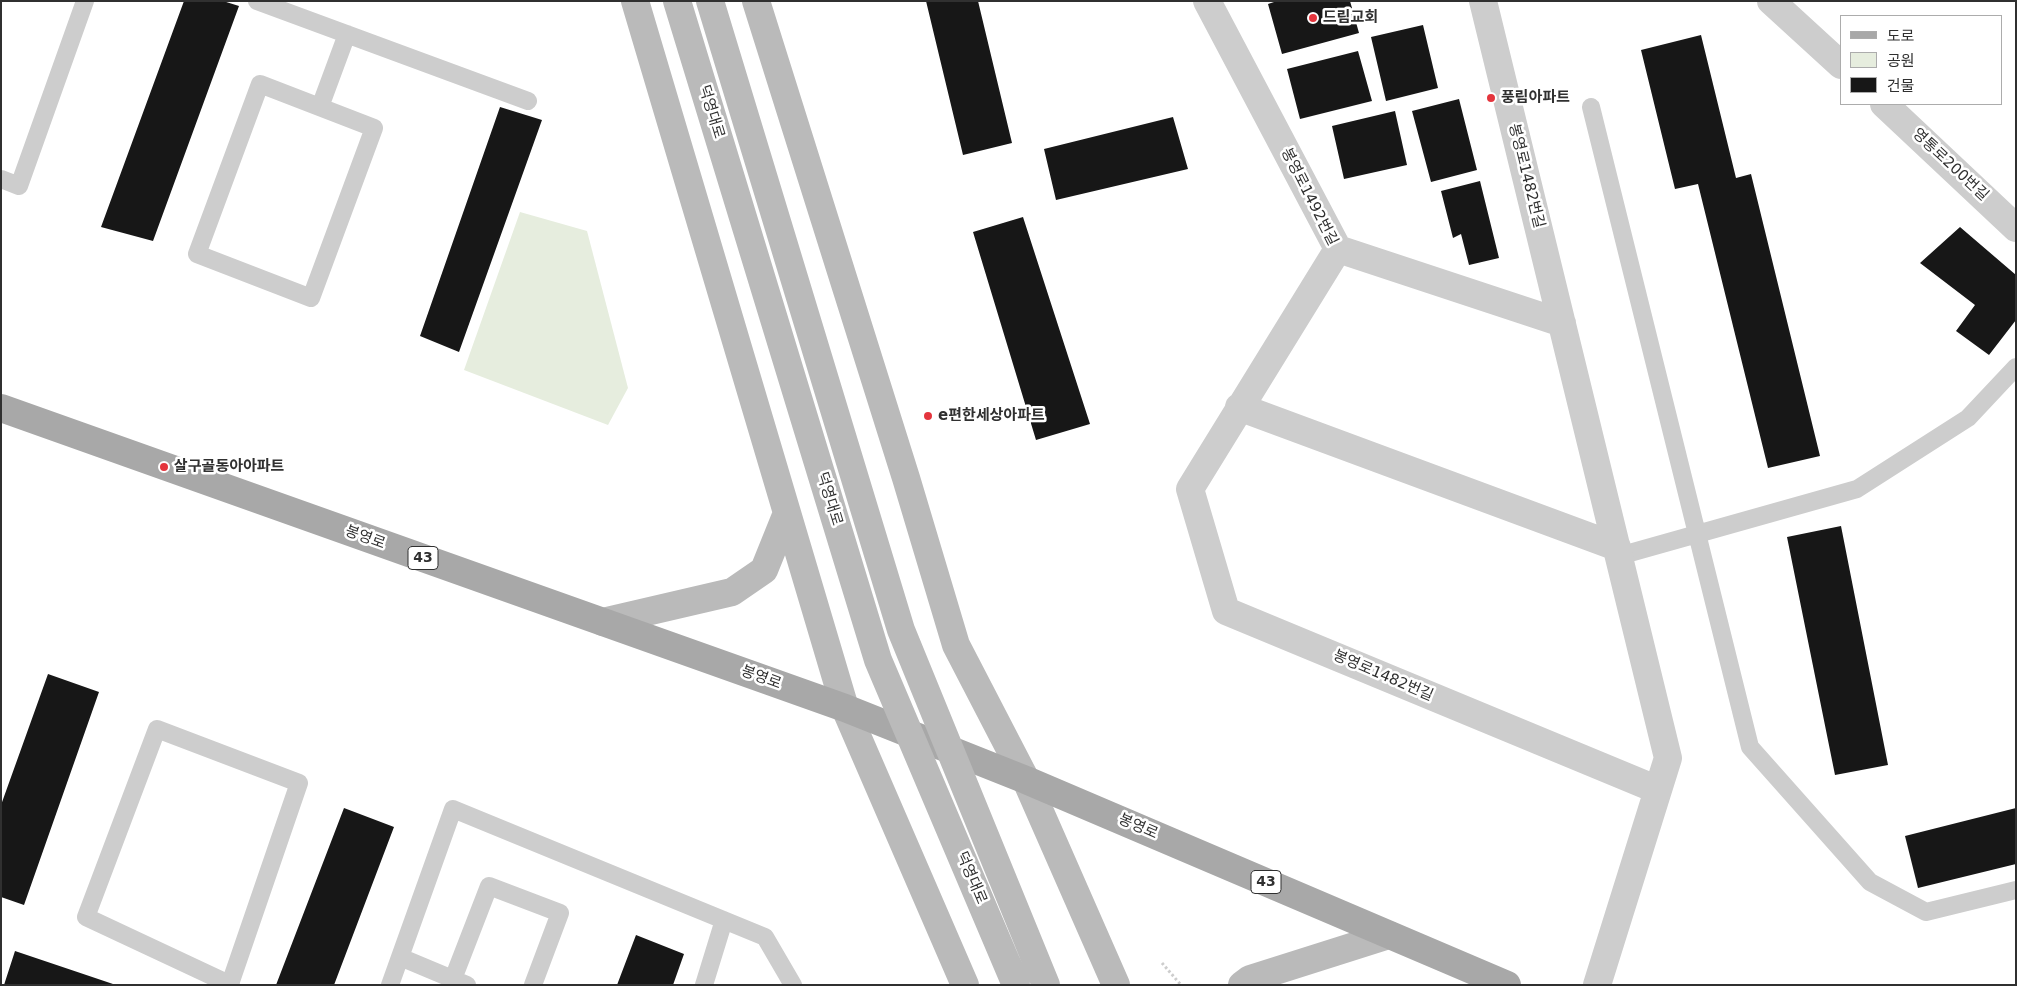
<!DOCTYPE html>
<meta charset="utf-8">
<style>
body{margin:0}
#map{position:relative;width:2017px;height:986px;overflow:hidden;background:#fff;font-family:"DejaVu Sans","Noto Sans KR",sans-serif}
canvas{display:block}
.frame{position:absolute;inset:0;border:2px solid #303030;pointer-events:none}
.legend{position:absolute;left:1840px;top:15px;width:162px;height:90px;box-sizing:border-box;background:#fff;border:1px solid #acacac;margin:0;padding:6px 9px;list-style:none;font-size:15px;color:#303030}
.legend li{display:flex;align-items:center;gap:10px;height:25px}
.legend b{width:25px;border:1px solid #acacac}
</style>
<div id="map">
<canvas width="2017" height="986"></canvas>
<div class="frame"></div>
<ul class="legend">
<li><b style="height:6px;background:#a8a8a8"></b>도로</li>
<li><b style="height:14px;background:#e6edde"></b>공원</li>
<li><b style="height:14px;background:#171717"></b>건물</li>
</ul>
</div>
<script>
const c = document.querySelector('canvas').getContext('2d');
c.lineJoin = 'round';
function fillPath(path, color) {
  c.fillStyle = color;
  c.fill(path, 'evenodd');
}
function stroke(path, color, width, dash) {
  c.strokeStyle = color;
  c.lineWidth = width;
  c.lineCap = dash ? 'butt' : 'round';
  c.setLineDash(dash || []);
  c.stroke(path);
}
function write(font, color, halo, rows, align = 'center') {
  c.font = font + ' "DejaVu Sans","Noto Sans KR",sans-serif';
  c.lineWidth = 5;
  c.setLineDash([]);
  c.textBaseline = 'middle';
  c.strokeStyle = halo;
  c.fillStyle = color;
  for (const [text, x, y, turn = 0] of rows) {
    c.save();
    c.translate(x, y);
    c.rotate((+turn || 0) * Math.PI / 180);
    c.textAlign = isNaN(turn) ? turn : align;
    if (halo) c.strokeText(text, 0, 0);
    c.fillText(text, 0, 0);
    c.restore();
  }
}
fillPath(new Path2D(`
 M520 212 587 231 628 388 608 425 464 370Z`), '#e6edde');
fillPath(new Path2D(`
 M184 1H223L239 6 153 241 101 227Z
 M926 1H978L1012 143 963 155Z
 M1277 1H1350L1359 33 1282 54 1268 4Z
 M1423 25 1438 88 1386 101 1371 37Z
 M1701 35 1736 178 1751 174 1820 456 1768 468 1698 184 1675 189 1641 50Z
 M1358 51 1372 101 1300 119 1287 69Z
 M1459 99 1477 170 1431 182 1412 111Z
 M500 107 542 120 459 352 420 336Z
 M1395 111 1407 165 1344 179 1332 126Z
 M1173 117 1188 169 1056 200 1044 149Z
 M1480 181 1499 258 1469 265 1461 234 1453 238 1441 191Z
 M1023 217 1090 424 1036 440 973 232Z
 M1960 227 2016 275V320L1989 355 1956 331 1975 305 1920 263Z
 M1841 526 1888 765 1835 775 1787 537Z
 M48 674 99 692 24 905 1 897V805Z
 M344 808 394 827 334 985H276Z
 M2016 808V864L1918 888 1905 836Z
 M636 935 684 954 673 985H617Z
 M15 951 113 984V985H4Z`), '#171717');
stroke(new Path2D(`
 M1162 963 1181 985`), '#cdcdcd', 3, [2.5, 2.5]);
stroke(new Path2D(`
 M257 1 528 101
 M260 84 374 128 311 298 197 254Z
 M320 107 347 34
 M1591 107 1750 747 1870 882 1926 912 2016 890
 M1 179 19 186 85 1
 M1619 556 1857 489 1968 418 2016 367
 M400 957 467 985
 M453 979 489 886 560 913 533 985
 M230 984 299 783 157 729 86 917 231 985
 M390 985 453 809 765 937 793 985
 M704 985 724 920`), '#cdcdcd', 18);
stroke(new Path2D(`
 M1207 1 1338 249
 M1483 1 1668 758 1597 985
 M1771 1 1841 65
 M1884 104 2016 228
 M1338 249 1190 489 1226 611 1658 790
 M1338 249 1562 323
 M1239 407 1617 547`), '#cdcdcd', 28);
stroke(new Path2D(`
 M635 1 845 708 965 985
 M756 1 906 478 956 645 1026 780 1116 985
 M603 622 732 592 764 570 787 513
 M1242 985 1250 979 1389 935`), '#bababa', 28);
stroke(new Path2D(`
 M1 408 845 708 1026 780 1507 985`), '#a8a8a8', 28);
stroke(new Path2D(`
 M677 1 878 660 1016 985
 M710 1 901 630 1046 985`), '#bababa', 28);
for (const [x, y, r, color] of [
 [1313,18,5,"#e4353d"],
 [1491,98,5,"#e4353d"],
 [928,416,5,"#e4353d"],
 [164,467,5,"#e4353d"]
]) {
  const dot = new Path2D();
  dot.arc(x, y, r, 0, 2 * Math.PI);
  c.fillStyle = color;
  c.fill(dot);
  stroke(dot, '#fff', 2);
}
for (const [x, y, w] of [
 [423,558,30],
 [1266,882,30]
]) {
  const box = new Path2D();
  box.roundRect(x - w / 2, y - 11.5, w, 23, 4);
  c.fillStyle = '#fff';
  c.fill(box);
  stroke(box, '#303030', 1);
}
write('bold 14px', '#303030', null, [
 ["43",423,558],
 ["43",1266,882]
]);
write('bold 15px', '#303030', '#fff', [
 ["드림교회",1323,18],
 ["풍림아파트",1501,98],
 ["e편한세상아파트",938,416],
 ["살구골동아아파트",174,467]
], 'left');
write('15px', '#303030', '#fff', [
 ["덕영대로",711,112,73],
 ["영통로200번길",1950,165,43],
 ["봉영로1482번길",1526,176,76],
 ["봉영로1492번길",1309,197,63],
 ["덕영대로",829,499,73],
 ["봉영로",365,538,20],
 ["봉영로1482번길",1383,676,23],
 ["봉영로",761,678,20],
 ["봉영로",1138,827,23],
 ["덕영대로",971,878,67]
]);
</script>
